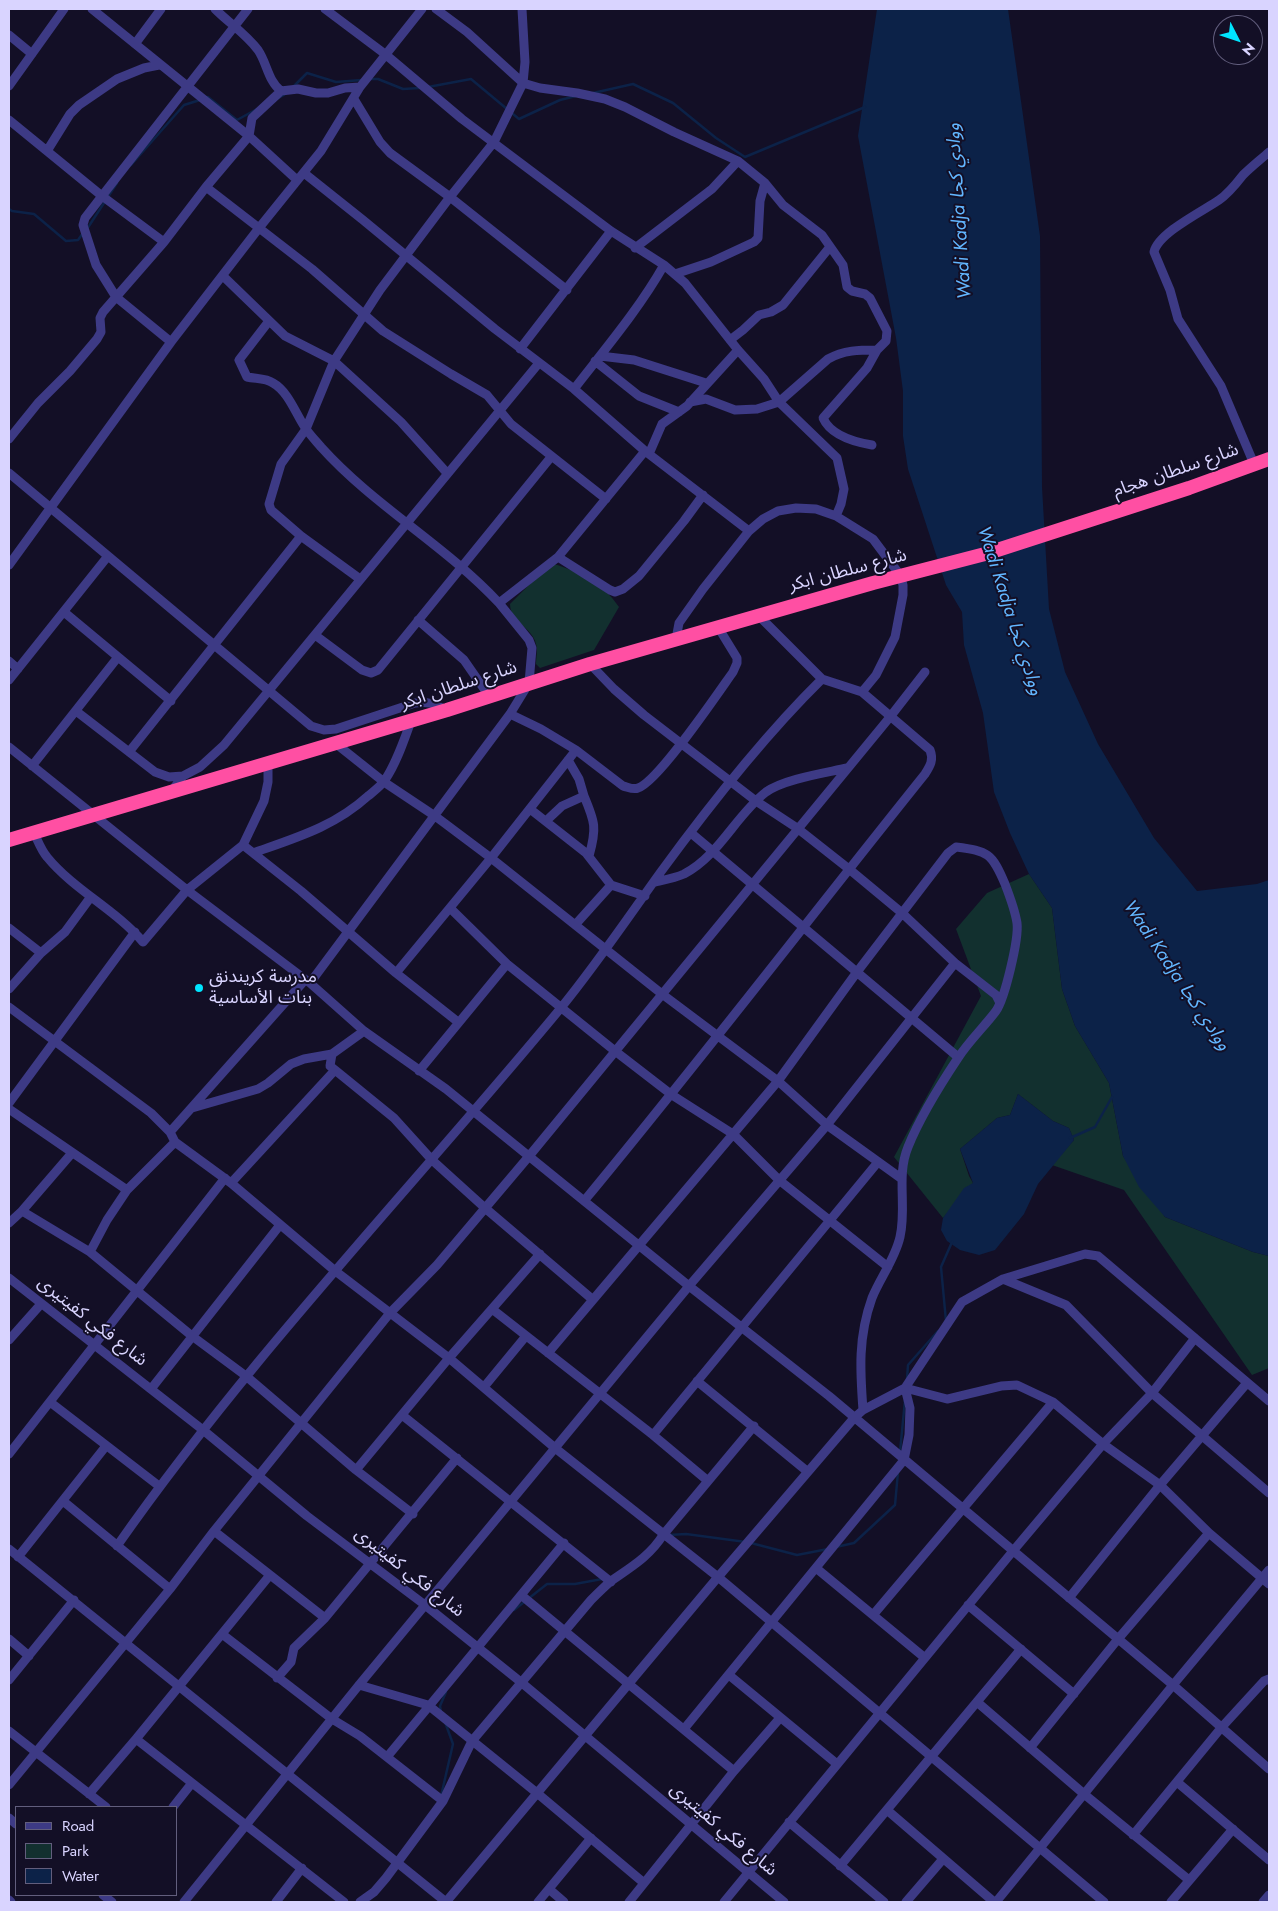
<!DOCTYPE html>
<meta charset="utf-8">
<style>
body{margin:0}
#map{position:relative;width:1278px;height:1911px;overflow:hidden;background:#130f26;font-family:Jost,sans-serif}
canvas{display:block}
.frame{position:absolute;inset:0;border:10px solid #d9d4ff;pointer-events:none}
.legend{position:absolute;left:15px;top:1806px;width:162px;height:90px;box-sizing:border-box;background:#130f26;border:1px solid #625e7d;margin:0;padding:6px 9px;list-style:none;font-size:15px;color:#d9d4ff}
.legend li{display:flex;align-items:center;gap:10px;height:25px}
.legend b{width:25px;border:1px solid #625e7d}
.north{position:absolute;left:1213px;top:15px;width:50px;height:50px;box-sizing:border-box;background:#130f26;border:1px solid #625e7d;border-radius:50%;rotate:131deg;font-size:14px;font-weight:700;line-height:20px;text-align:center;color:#d9d4ff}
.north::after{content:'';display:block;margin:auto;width:18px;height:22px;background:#00e5ff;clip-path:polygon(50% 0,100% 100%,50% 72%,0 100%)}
</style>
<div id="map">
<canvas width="1278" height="1911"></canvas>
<div class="frame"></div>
<ul class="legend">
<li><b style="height:6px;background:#3d3a85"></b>Road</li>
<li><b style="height:14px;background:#12302f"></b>Park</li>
<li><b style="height:14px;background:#0c2248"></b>Water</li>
</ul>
<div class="north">N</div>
</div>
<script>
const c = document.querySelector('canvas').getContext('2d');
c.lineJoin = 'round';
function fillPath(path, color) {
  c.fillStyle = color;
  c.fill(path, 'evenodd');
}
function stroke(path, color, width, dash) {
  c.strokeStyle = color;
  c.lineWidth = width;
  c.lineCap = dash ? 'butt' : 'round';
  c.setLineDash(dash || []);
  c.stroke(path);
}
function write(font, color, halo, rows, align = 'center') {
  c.font = font + ' Jost,"Noto Sans Arabic",sans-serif';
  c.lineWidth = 4;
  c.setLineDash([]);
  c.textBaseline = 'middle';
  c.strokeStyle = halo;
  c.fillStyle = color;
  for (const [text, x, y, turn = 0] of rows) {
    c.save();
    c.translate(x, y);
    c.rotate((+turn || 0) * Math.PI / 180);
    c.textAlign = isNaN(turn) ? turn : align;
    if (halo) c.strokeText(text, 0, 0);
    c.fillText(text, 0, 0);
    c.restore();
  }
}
fillPath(new Path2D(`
 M554 564C580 572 603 583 619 607L594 650 540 668 536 664C536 658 538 650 536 644 533 628 510 622 510 604L540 574Z
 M1029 874 1052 908 1062 989 1075 1026 1109 1083 1123 1156 1165 1217 1253 1252 1269 1256V1368L1252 1375 1124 1190 1052 1165 1074 1140 1069 1128 1053 1121 1018 1094 1010 1115 997 1118 960 1149 969 1176 973 1183 943 1218 894 1157 981 996 956 929 987 893Z`), '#12302f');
fillPath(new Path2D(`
 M877 9H1008L1040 236 1042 487 1049 609 1065 672 1098 744 1154 838 1197 891 1257 884 1269 880V1256L1253 1252 1165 1217 1139 1187 1123 1156 1109 1083 1075 1026 1062 989 1052 908 1029 874 1010 833 994 792 983 713 964 645 962 612 946 585 908 469 903 436V391L896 338 858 136Z
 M1018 1094 1053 1121 1069 1128 1074 1140 1038 1184 1024 1214 995 1250 979 1255 960 1250 947 1241 941 1230 943 1218 964 1188 973 1183 960 1149 997 1118 1010 1115Z`), '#0c2248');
stroke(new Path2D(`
 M370 79H378L403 89 420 88
 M293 87 307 73 336 82 362 80
 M428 87 471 79 519 119 560 100 576 96
 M593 93 633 84 673 103 716 138 745 157 865 107
 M205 98 208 97 237 120 257 109
 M277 99 287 93
 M131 165 184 105 200 100
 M9 209 12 211 34 214 66 241 78 240 83 233
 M87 229 117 183
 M1070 1138 1095 1127 1112 1097
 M946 1321 941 1267 952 1242
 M907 1379 908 1365 938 1331
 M900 1452 905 1400
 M669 1535 686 1534 746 1542
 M751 1543 797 1555 828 1549
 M836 1547 854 1543 895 1505 898 1472
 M514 1610 547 1584H575L602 1579
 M441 1712 440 1706 446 1692
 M441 1796 453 1744 445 1722`), '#0c2248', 2.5);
stroke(new Path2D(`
 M92 9 249 136 297 180
 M325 9 385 54 462 119 611 231 664 265 685 283 738 350 764 379 779 402 837 458 844 489 841 504 836 516
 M436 9 467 32 523 83 540 88 577 93 605 99 625 107 674 132 738 161 765 183 783 205 822 235 843 265 847 287 852 291 865 294 870 298 887 331 886 341 877 350C859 350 844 350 828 359L779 402 757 409 735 410 706 399 690 402
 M9 35 32 54
 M135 44 161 9
 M9 86 64 9
 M281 91 298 89 316 93H328L345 88 360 87
 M354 99 380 142 390 153 450 197 567 290
 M9 120 102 196 164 242
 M47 151 70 114 79 105 117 79 144 68 159 65
 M304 173 363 220 495 329 574 389 645 451 749 531
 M206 187 312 269 383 331 451 374 487 395 511 424 606 499
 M635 248 712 189 738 161
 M675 274 711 262 754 242 758 238 760 201 765 183
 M223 276 285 336 334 361 401 422 447 473
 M269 321 239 360 247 377C256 379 266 378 273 383 289 392 296 415 306 429 311 436 316 441 321 447 374 506 445 545 499 603L558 557 610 590 615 592 623 589 639 576 684 521 703 495
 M730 340 743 330 759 315 771 312 783 305 829 248
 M171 342 116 297 96 265 83 225 85 218 102 196 248 9
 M520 349 611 231
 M600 356 634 360 706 383
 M595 361 639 396 679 412
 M574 389C605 349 639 309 664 265
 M9 439 38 403 70 371 97 339 101 332 100 318 103 312 164 242 206 187 249 136 252 118 281 91C268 81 267 63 258 50 246 34 229 23 215 9
 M872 445C854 442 831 436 823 418L867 368 877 350
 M649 454 662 424 687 406 738 350
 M1254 464 1221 386 1178 319 1170 290 1154 252C1158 233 1203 211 1219 200 1228 194 1236 184 1243 175 1251 167 1260 160 1269 152
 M9 473 311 726 324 730 336 729 415 703C428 701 435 704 446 710
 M558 557 645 451
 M9 565 171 342 259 228 321 151 360 87 422 9
 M360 579 301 536 271 510 269 504 281 464 306 429 334 361 380 290 450 197 494 142 523 83 525 62 522 9
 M64 612 171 701
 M758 615 822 679
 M418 620 464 660 489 696
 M315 635 362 670 371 673 378 670 551 457
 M676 639 679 623 703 589 749 531 763 519 778 511 796 508 816 509 836 516 873 539 900 575 903 585V595L895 637 876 675 862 692
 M9 661 18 669
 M590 664 614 689 644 715 756 801 797 828 849 869 902 913 955 963 996 995 999 1001
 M9 680 108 556
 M76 711 155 772 169 777 183 776
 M510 714 541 729 576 750 623 786C628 787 633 790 638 788 658 782 718 693 733 672L737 663V658L718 627
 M335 743 384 782 435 816 491 858 662 994 778 1081 827 1125 902 1179
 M9 747 187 890 310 983 364 1031 446 1089 689 1286 829 1396 1173 1685 1269 1769
 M129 752 301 536
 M32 766 118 657
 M171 792 183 776 200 767 224 745 539 363
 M584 796C595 822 597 828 589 856
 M530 809 586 853 611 885 645 896
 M546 821 562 806 584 796 579 779 568 760
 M34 833C38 841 41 850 47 857 74 890 116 910 143 942L187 890 243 845 301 891 396 973
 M691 833 958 1057
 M243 845 264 801 268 782V763
 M253 853C295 838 334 827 368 796 374 791 381 786 385 780 397 762 404 740 411 721
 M655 882C664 880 675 878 684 874 719 856 736 815 766 792 784 779 825 773 847 768
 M450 908 507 964 615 1051 672 1095 733 1134 779 1180 888 1267
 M575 925 611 885
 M9 928 41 953
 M310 983 510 714 529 683 532 648 529 640 499 603
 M9 989 41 953 65 932 90 898
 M9 1007 151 1113 170 1132 175 1142 231 1183 334 1270 449 1358 555 1448 718 1577 1104 1902
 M458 1022 396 973 491 858 576 750
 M335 1070 394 1118 432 1160 485 1208 592 1299
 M419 1071 507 964
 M9 1103 135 932
 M192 1108 258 1089 268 1083 291 1064 304 1059 332 1054
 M9 1109 127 1190
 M170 1132 305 980
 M231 1183 335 1070 330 1066 332 1054 364 1031
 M22 1211 72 1153
 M9 1223 22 1211 90 1252 192 1336 246 1376 356 1470 413 1514
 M90 1252 107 1220 127 1190 175 1142
 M9 1278 203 1430 307 1516 425 1605 522 1683 784 1902
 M1003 1279 1066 1305 1152 1393 1269 1493
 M492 1309 653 1435 708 1481
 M9 1340 41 1304
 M548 1353 778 1081 857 972 948 853 956 847C988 851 992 853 1005 884 1010 897 1015 910 1017 923 1019 939 1005 998 996 1011 984 1027 969 1041 958 1058 940 1085 920 1117 908 1147 896 1176 907 1207 900 1237 895 1259 880 1278 872 1298 858 1337 860 1370 863 1410
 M697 1381 808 1472
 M484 1387 526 1336
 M151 1389 280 1225
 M50 1402 159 1486
 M402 1415 611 1582
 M653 1435 878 1162
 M9 1454 225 1178
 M356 1470 449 1358 540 1254
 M63 1501 170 1589
 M214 1531 325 1618
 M117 1546C250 1356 412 1188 560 1009 596 965 627 919 660 873 709 806 763 737 822 679L862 692 930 750C934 760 930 766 925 774 811 916 700 1061 584 1201
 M9 1549 446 1902
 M18 1557 106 1446
 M816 1568 925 1658
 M521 1595 734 1771
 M1069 1598 1160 1485 1247 1383
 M968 1605 1074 1694
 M873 1615 1053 1402
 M222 1634 332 1719 360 1736 443 1801
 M9 1639 29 1656
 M729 1675 837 1764
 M277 1678 291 1662 294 1648 325 1618 457 1458
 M9 1680 74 1600
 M359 1685 428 1705 537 1793 644 1883
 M977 1702 1084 1794 1189 1880
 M684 1729 904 1460 909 1435 910 1408 905 1388 962 1302 1003 1279 1085 1254 1098 1256 1269 1401
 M9 1731 106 1807
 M136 1739 344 1902
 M1030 1748 1118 1639 1209 1533
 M387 1757 564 1543
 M1177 1782 1269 1860
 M9 1785 170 1589 214 1531 390 1313 437 1265 530 1155 890 717 925 672
 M89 1794 136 1739 270 1575
 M173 1807 192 1783
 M887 1810 994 1902
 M9 1818 16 1824
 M789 1822 884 1902
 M1133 1835 1221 1728 1264 1681 1269 1679
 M840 1866 1021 1649
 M549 1889 564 1902
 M103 1895 112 1902
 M9 1900 11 1902
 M184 1902 359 1685 689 1286 827 1125 955 963
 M276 1902 302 1868
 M360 1902 374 1892 386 1878 443 1801 472 1741 591 1600C597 1594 604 1587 611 1581 631 1567 650 1556 663 1535L754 1426
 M446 1902 718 1577 854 1418 863 1410 905 1388 947 1399 1001 1386 1017 1385 1053 1402 1103 1444 1160 1485 1209 1533 1269 1584
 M538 1902 591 1838
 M629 1902 734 1771 780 1718
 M724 1902 1013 1551 1103 1444 1152 1393 1195 1338
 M906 1902 943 1859
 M996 1902 1173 1685 1269 1570
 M1171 1902 1233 1829
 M1263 1902 1269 1895`), '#3d3a85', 9);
stroke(new Path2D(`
 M9 840 447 710 590 664 873 583 985 554 1189 488 1269 459`), '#ff4fa3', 14);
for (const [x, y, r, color] of [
 [199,988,5,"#00e5ff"]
]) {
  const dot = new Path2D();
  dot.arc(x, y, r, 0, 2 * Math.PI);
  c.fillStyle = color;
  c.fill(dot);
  stroke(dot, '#130f26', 2);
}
write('18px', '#d9d4ff', '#130f26', [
 ["شارع سلطان هجام",1176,471,-19],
 ["شارع سلطان ابكر",848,571,-15],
 ["شارع سلطان ابكر",459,686,-18],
 ["شارع فكي كفيتيرى",92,1322,38],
 ["شارع فكي كفيتيرى",409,1573,38],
 ["شارع فكي كفيتيرى",723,1830,40]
]);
write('18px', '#d9d4ff', '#130f26', [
 ["مدرسة كريندنق",209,978],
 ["بنات الأساسية",209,999]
], 'left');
write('italic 19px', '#62b6ff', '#130f26', [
 ["Wadi Kadja ووادي كجا",960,211,-94],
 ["Wadi Kadja ووادي كجا",1009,611,72],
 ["Wadi Kadja ووادي كجا",1176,976,56]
]);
</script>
